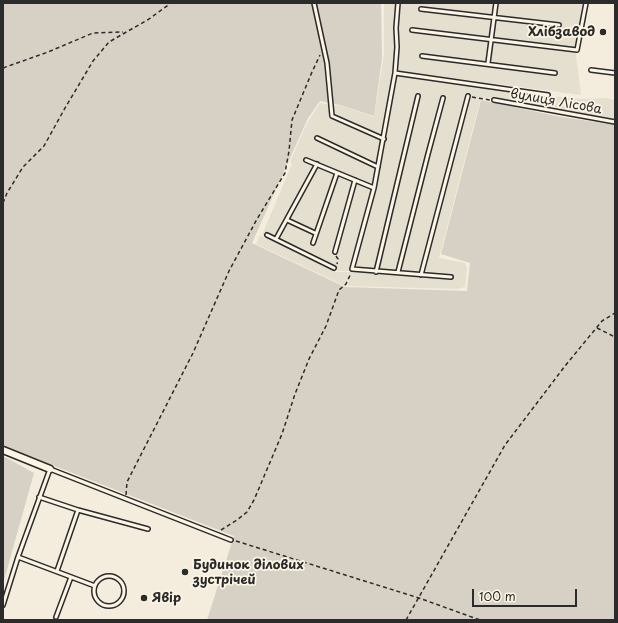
<!DOCTYPE html>
<meta charset="utf-8">
<style>
body{margin:0}
#map{position:relative;width:618px;height:623px;overflow:hidden;background:#f4edde;font-family:"Playpen Sans",sans-serif}
canvas{display:block}
.frame{position:absolute;inset:0;border:4px solid #2b2b2b;pointer-events:none}
.scale{position:absolute;left:472px;top:589px;width:105px;height:18px;box-sizing:border-box;border:2px solid #2b2b2b;border-top:0;padding-left:5px;font-size:12px;line-height:14px;white-space:nowrap;color:#2b2b2b;-webkit-text-stroke:3px #fcf5e5;paint-order:stroke}
</style>
<div id="map">
<canvas width="618" height="623"></canvas>
<div class="frame"></div>
<div class="scale">100 m</div>
</div>
<script>
const c = document.querySelector('canvas').getContext('2d');
c.lineJoin = 'round';
function fillPath(path, color) {
  c.fillStyle = color;
  c.fill(path, 'evenodd');
}
function stroke(path, color, width, dash) {
  c.strokeStyle = color;
  c.lineWidth = width;
  c.lineCap = dash ? 'butt' : 'round';
  c.setLineDash(dash || []);
  c.stroke(path);
}
function write(font, color, halo, rows, align = 'center') {
  c.font = font + ' "Playpen Sans",sans-serif';
  c.lineWidth = 3.5;
  c.setLineDash([]);
  c.textBaseline = 'middle';
  c.strokeStyle = halo;
  c.fillStyle = color;
  for (const [text, x, y, turn = 0] of rows) {
    c.save();
    c.translate(x, y);
    c.rotate((+turn || 0) * Math.PI / 180);
    c.textAlign = isNaN(turn) ? turn : align;
    if (halo) c.strokeText(text, 0, 0);
    c.fillText(text, 0, 0);
    c.restore();
  }
}
fillPath(new Path2D(`
 M384 3H400L398 25V75L551 96 583 99 607 98 615 100V120L584 116 481 97 439 258 465 263 467 268 465 287 457 289 348 286 349 271H337L262 235 292 164 290 162 306 125 320 103 342 106 374 117 384 54Z
 M401 3H583L575 47 581 95 399 71V20Z
 M260 235 336 272H349L346 286 343 285 256 244Z`), '#e5dfd0');
fillPath(new Path2D(`
 M3 3H381L382 58 374 116 340 105 320 101 308 118 252 243 345 287 467 291 470 263 441 254 481 100 556 116 615 125V620H207L234 536 3 446Z
 M3 456 34 473 3 584Z`), '#d6d1c4');
const service = new Path2D(`
 M314 3 327 63 332 116 384 139
 M398 3 396 28 397 47 395 73 374 188 352 269 451 277
 M421 9 559 25
 M412 30 577 50 586 3
 M422 56 555 73
 M488 63 496 3
 M591 70 615 73
 M395 73 548 95
 M494 100 615 122
 M317 138 378 167
 M306 160 374 188
 M287 220 315 233
 M267 235 334 268
 M276 239 317 164
 M313 243 337 173
 M335 252 355 180
 M376 272 418 96
 M398 272 428 154 443 98
 M421 275 468 96
 M39 497 78 510 148 529
 M18 557 95 586
 M57 571 78 510
 M94 591a15 15 0 1 1 30 0a15 15 0 1 1-30 0Z
 M3 605 18 557 50 469 231 540
 M56 617 71 577`);
const minor = new Path2D(`
 M3 450 50 469`);
stroke(service, '#2b2b2b', 6);
stroke(minor, '#2b2b2b', 9);
stroke(new Path2D(`
 M3 68 48 52 93 33 123 32
 M472 97 490 100
 M3 203 7 193 23 167 44 146 65 108 93 61 109 42 149 19 171 3
 M336 256 338 259 337 264
 M597 328 615 337
 M126 495 127 482 193 353 229 271 257 219 285 173 289 151 292 120 312 72 320 55
 M221 530 237 520 247 512 254 500 282 434 295 394 309 359 326 326 339 290 346 284 351 273
 M236 541 419 598 480 620
 M406 620 505 445 565 366 602 321 615 313`), '#2b2b2b', 1.5, [4, 3]);
stroke(service, '#fcf5e5', 3);
stroke(minor, '#fcf5e5', 6);
for (const [x, y, r, color] of [
 [603,32,4,"#2b2b2b"],
 [185,572,4,"#2b2b2b"],
 [144,598,4,"#2b2b2b"]
]) {
  const dot = new Path2D();
  dot.arc(x, y, r, 0, 2 * Math.PI);
  c.fillStyle = color;
  c.fill(dot);
  stroke(dot, '#fcf5e5', 1.5);
}
write('bold 13px', '#2b2b2b', '#fcf5e5', [
 ["Хлібзавод",595,32,"right"],
 ["Будинок ділових",193,565],
 ["зустрічей",193,580],
 ["Явір",152,598]
], 'left');
write('13px', '#2b2b2b', '#fcf5e5', [
 ["вулиця Лісова",556,102,10]
]);
</script>
